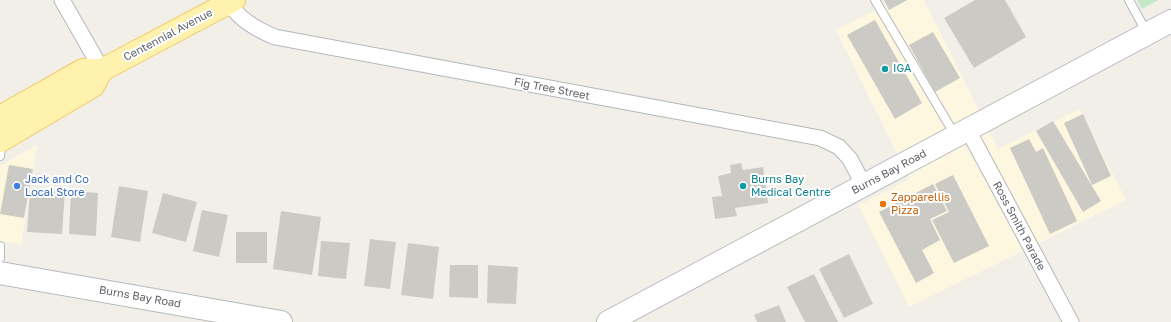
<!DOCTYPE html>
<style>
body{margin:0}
canvas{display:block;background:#f1efe8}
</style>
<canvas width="1171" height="322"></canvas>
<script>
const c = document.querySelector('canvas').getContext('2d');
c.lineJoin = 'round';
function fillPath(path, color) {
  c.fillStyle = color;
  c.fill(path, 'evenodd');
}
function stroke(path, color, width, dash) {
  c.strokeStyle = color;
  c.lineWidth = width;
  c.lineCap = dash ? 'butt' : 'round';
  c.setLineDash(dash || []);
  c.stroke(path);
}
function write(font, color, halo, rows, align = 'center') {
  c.font = font + ' "Golos Text",sans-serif';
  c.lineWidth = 4;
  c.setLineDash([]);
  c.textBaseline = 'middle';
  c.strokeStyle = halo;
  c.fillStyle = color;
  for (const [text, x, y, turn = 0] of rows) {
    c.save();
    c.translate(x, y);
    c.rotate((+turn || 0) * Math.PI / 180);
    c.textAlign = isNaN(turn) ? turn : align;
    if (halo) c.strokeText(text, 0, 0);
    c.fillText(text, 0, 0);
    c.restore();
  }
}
fillPath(new Path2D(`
 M895 0H924L998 149 1080 109 1126 200 909 307 858 205 910 179 836 30Z
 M37 145 21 245 0 241V166Z`), '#fef7e0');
fillPath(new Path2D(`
 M1137 0H1158L1142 9Z`), '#c5e8c5');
fillPath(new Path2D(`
 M884 0H907L889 10Z
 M975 0H1005L1026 37 974 68 944 18Z
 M875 20 922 103 895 119 847 35Z
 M933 32 960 78 935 92 909 45Z
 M1083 114 1111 176 1092 185 1064 123Z
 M1053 121 1101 201 1083 212 1036 131Z
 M1029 139 1036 152 1043 148 1077 221 1050 234 1010 148Z
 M741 163 743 170 763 167 768 203 735 208 737 216 715 219 712 197 722 196 718 176 731 173 730 165Z
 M9 165 33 169 24 218 0 214Z
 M953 175 989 246 954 263 932 220 949 212 935 184Z
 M933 184 947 211 930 219 940 240 922 250 934 273 916 283 879 212Z
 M119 186 148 191 140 242 111 237Z
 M30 190 65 192 62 234 27 232Z
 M71 191 98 193 96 236 69 234Z
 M163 193 197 202 186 242 152 233Z
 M202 210 228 215 219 257 193 251Z
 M281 211 321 217 312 275 273 269Z
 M236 232H267V263H236Z
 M370 239 396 242 390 289 364 286Z
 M321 241 350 243 346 279 318 276Z
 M408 243 439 247 433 299 401 295Z
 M849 254 873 304 844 318 819 269Z
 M450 265H478V298L449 297Z
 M488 265 518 267 516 304 487 303Z
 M814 274 838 322H805L787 287Z
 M779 305 786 322H757L754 315Z`), '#cccac5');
const lane = new Path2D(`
 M875 0 955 135
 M1129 0 1147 33
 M0 156 2 141
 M0 246V258`);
const street = new Path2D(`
 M62 0 102 70
 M228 0C236 18 258 30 275 37L820 138 839 147 850 159 864 186
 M968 130 1071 322`);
const secondary = new Path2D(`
 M0 273 281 322
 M608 322 1171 21`);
const primary = new Path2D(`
 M0 117 83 70H102L234 0
 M0 141 93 86 102 70`);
stroke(lane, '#b5b8bc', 10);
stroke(street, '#b5b8bc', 17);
stroke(secondary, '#b6babf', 24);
stroke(primary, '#f2c960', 24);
stroke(lane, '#fff', 8);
stroke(street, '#fff', 15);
stroke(secondary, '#fff', 22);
stroke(primary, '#fff2af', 22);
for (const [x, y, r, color] of [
 [885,69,4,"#0f9aa8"],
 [17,186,4,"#3f7fe0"],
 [743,186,4,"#0f9aa8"],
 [883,204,4,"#e8710a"]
]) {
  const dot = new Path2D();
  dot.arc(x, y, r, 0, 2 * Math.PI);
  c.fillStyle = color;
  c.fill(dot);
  stroke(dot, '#fff', 1.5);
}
write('11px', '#5f6368', '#fff', [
 ["Centennial Avenue",168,35,-28],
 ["Fig Tree Street",552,89,11],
 ["Burns Bay Road",889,172,-28],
 ["Ross Smith Parade",1019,226,62],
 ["Burns Bay Road",140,297,10]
]);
write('11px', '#0d838f', '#fff', [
 ["IGA",893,69],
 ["Burns Bay",751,180],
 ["Medical Centre",751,193]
], 'left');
write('11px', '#366cbe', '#fff', [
 ["Jack and Co",25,180],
 ["Local Store",25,193]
], 'left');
write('11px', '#c56008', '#fff', [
 ["Zapparellis",891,198],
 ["Pizza",891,211]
], 'left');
</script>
